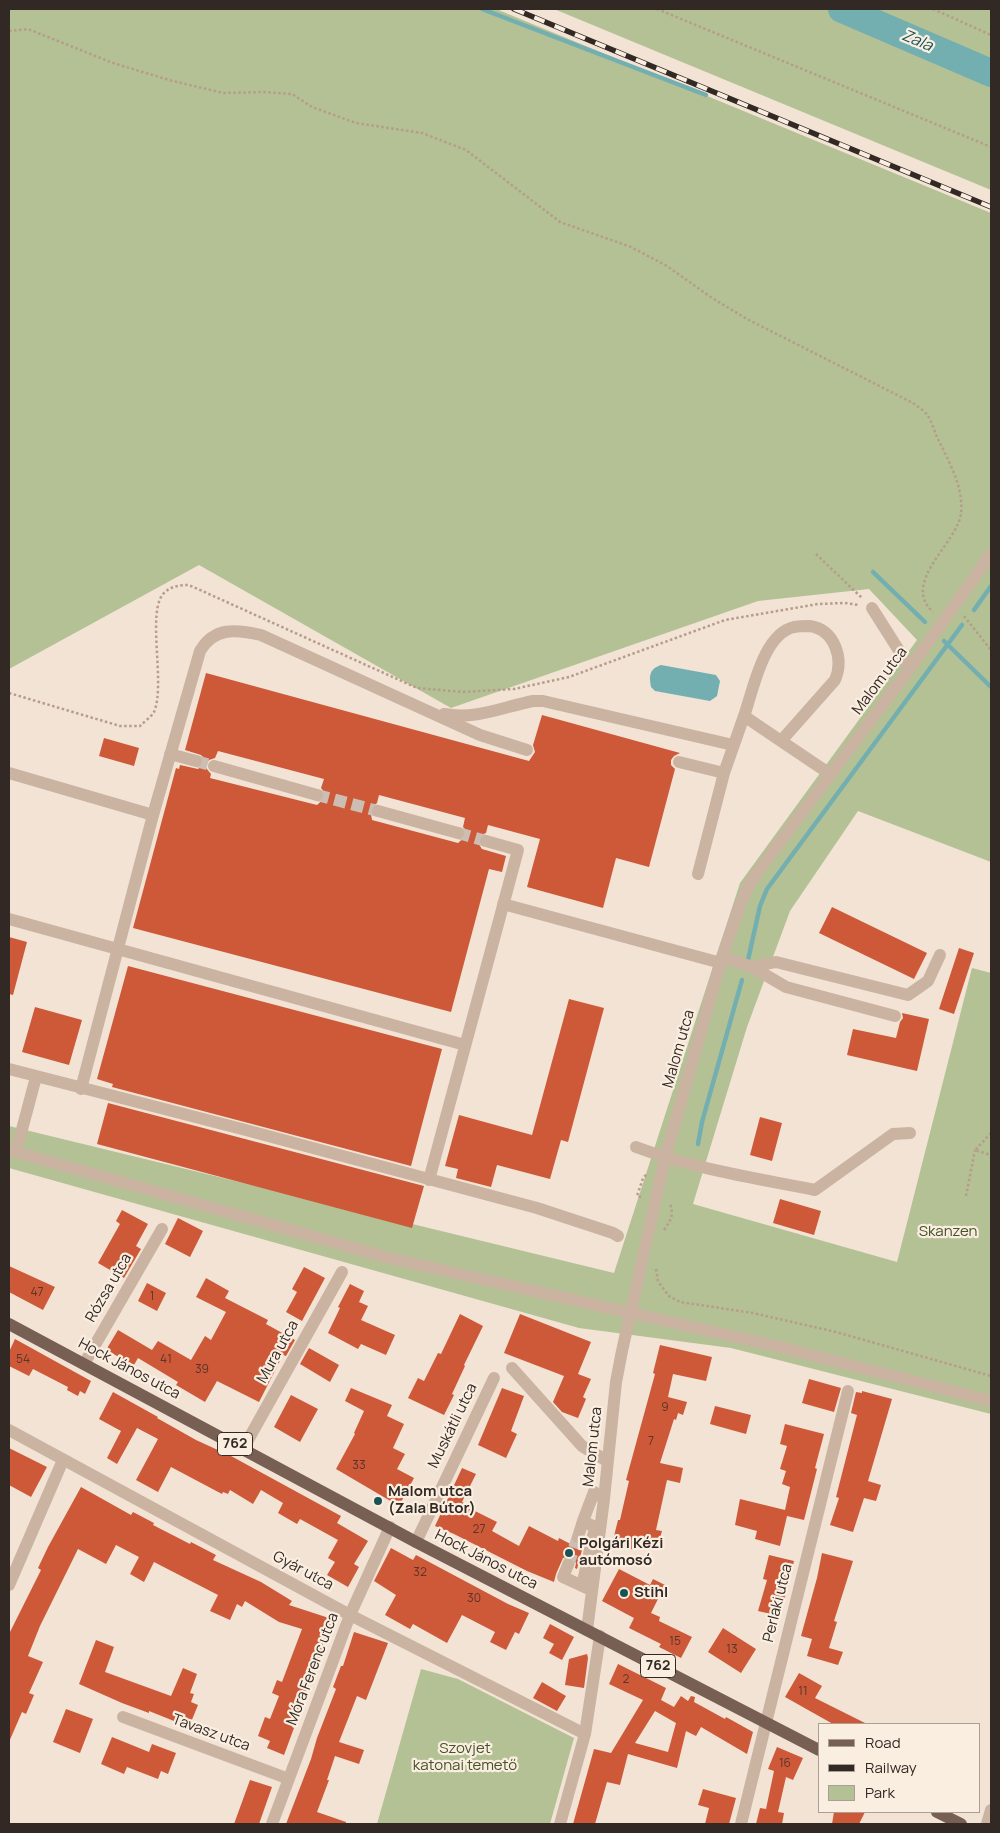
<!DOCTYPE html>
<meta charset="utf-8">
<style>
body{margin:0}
#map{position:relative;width:1000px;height:1833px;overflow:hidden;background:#f2e3d5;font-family:Manrope,sans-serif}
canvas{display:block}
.frame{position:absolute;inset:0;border:10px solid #332924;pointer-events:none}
.legend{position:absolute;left:818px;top:1723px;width:162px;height:90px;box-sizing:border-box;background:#faeee1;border:1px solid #aa9f95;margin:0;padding:6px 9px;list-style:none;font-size:15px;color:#332924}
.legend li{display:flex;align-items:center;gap:10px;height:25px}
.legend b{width:25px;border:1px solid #aa9f95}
</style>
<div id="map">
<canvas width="1000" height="1833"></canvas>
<div class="frame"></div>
<ul class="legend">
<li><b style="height:6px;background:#775f54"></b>Road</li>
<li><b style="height:6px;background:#332924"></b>Railway</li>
<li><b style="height:14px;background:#b3c195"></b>Park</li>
</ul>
</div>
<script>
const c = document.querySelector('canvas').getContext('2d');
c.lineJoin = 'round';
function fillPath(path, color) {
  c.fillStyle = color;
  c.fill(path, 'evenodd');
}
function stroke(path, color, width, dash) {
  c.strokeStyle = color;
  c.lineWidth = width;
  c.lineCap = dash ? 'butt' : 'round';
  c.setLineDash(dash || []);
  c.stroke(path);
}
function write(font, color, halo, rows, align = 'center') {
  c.font = font + ' Manrope,sans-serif';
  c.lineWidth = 4.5;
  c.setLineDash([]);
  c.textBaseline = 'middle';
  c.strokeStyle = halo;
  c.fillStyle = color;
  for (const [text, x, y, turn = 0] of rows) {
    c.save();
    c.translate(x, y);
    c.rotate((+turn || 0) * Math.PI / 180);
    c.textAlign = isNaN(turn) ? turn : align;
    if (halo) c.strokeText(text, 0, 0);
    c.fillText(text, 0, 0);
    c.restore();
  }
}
fillPath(new Path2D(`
 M9 9H496L991 213V862L858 811 790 911 747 1027 693 1204 897 1262 972 968 991 973V1414L731 1348 579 1328 9 1168V1126L614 1273 740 883 917 640 869 589 758 601 451 708 199 565 9 669Z
 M554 9H991V190Z
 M421 1669 458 1679 574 1738 550 1824H377Z`), '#b3c195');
fillPath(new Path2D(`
 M661 665 716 675 720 681 717 696 710 701 655 691 651 687C649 676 649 669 661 665Z`), '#73afb0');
stroke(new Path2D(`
 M482 9 706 95
 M873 572 925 622
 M974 610 991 586
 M944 641 991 687
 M748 960 760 906 767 889 962 625
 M698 1144 702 1122 742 980`), '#73afb0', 4.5);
stroke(new Path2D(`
 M842 9 991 73`), '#73afb0', 28);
fillPath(new Path2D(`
 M206 673 529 761 535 752 533 745 542 715 680 753 674 756 671 760V765L675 769 649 867 616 858 603 908 527 887 540 839 488 825 486 833 481 835 478 838 480 846 482 849 506 856 502 872 489 869 451 1012 133 928 176 768 179 769 180 765 198 769 204 764V758L201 755 185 750ZM218 751 324 779 321 788 325 793V798L317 805 210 778 211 774 206 768V764L209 760 215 758ZM379 795 465 818 463 827 466 830V836L458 843 372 820 370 808 377 803Z
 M104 738 139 748 134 766 99 756Z
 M832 907 927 953 914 979 819 933Z
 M9 937 27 942 13 995 9 994Z
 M959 948 974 953 954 1014 939 1009Z
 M128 966 442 1049 411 1166 112 1087 113 1084 97 1079Z
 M569 999 604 1008 568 1142 561 1140 550 1179 497 1165 491 1187 456 1178 458 1169 445 1166 459 1115 532 1135Z
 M35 1007 82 1020 69 1065 22 1052Z
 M902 1013 929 1019 917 1071 847 1055 853 1029 896 1038 900 1022 903 1018Z
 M108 1103 424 1186 412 1228 97 1144Z
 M760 1117 782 1123 772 1161 750 1155Z
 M780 1199 821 1211 814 1235 773 1223Z
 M122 1210 148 1224 136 1246 141 1249 124 1278 98 1263 120 1224 116 1221Z
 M178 1218 203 1231 190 1257 165 1244Z
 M9 1266 55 1287 43 1310 9 1292Z
 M304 1267 325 1278 302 1321 286 1312 297 1292 292 1289Z
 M206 1278 229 1291 225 1298 268 1320 266 1324 295 1340 286 1356 283 1355 259 1402 217 1381 205 1402 176 1385 178 1382 138 1358 134 1365 106 1350 118 1330 152 1350 158 1341 191 1360 205 1336 211 1340 226 1312 196 1297Z
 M147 1283 166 1293 157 1311 138 1301Z
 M350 1284 364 1291 359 1302 368 1306 361 1320 395 1335 386 1355 361 1344 358 1349 328 1333 340 1308 338 1307Z
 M460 1314 483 1326 464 1365 465 1366 452 1394 454 1395 444 1415 408 1398 418 1378 424 1381 438 1353 441 1354Z
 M520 1314 591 1342 578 1374 591 1379 583 1397 586 1399 578 1418 562 1412 553 1402 564 1376 504 1353Z
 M15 1339 91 1381 85 1394 80 1391 78 1396 67 1390 68 1387 33 1369 29 1376 9 1366V1352Z
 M660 1345 712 1357 706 1381 673 1374 668 1397 687 1402 683 1415 678 1413 676 1420 674 1419 660 1463 683 1468 680 1483 667 1480 656 1530 662 1531 658 1545 638 1540 635 1550 612 1544 618 1520H620L629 1481 626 1480 655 1374 653 1373Z
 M309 1348 339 1365 330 1382 300 1364Z
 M809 1379 841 1388 834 1412 802 1403Z
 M351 1388 392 1405 387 1416 404 1424 393 1448 405 1454 397 1469 414 1478 399 1506 336 1469 355 1434 354 1433 364 1411 345 1401Z
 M502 1388 524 1396 511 1431 517 1434 506 1458 478 1445Z
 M862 1391 892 1399 868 1481 881 1485 876 1501 864 1498 853 1532 830 1525 839 1498 836 1497 857 1415 851 1413 856 1392 862 1393Z
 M113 1392 158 1417 157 1418 196 1440 231 1456 341 1516 337 1523 368 1541 354 1564 359 1567 348 1587 327 1575 335 1562 328 1558 338 1540 300 1519 297 1524 278 1513 283 1503 261 1490 253 1504 230 1490 228 1494 223 1492 222 1494 171 1467 158 1492 136 1480 158 1439 137 1428 117 1464 107 1458 121 1431 99 1419Z
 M291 1395 318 1409 300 1442 274 1427Z
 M715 1406 751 1415 746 1434 710 1424Z
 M785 1424 824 1434 815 1468 817 1469 804 1520 787 1516 780 1546 755 1539 757 1531 735 1525 740 1499 785 1510 790 1487 782 1484 786 1471 780 1469 787 1446 780 1444Z
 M9 1448 47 1467 31 1497 9 1485Z
 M462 1468 476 1474 462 1502 468 1505 467 1507 497 1522 492 1531 519 1546 529 1526 558 1541 559 1538 582 1550 577 1569 575 1568 576 1563 574 1560 567 1557 563 1558 556 1574 554 1582 527 1571 454 1534 435 1526Z
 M81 1487 131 1515 133 1512 154 1523 153 1525 190 1544 191 1542 216 1555 213 1560 261 1582 292 1601 289 1605 332 1619 323 1649 292 1727 294 1728 284 1755 267 1748 270 1741 258 1736 265 1717 270 1719 279 1696 272 1693 277 1680 282 1682 302 1629 279 1622 245 1601 242 1607 237 1604 230 1620 210 1611 218 1595 154 1562 144 1582 130 1574 139 1557 116 1545 106 1564 78 1549 40 1626 28 1656 43 1662 29 1693 34 1695 26 1714 22 1712 9 1742V1634L41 1570 38 1568 48 1547Z
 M391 1548 413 1560 416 1555 508 1604 529 1613 519 1634 515 1632 506 1650 490 1642 495 1632 462 1615 447 1643 413 1624 410 1629 385 1615 396 1595 374 1581Z
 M822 1553 853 1561 834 1621 837 1622 829 1648 843 1652 838 1665 807 1656 812 1639 801 1636 817 1578Z
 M769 1555 794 1561 780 1616 758 1611 767 1580 763 1579Z
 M619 1569 650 1585 653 1579 665 1585 651 1613 660 1617 659 1621 692 1637 681 1658 659 1647 661 1644 629 1628 634 1618 602 1601Z
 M550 1624 574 1637 562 1660 549 1653 554 1644 543 1638Z
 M723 1628 756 1649 741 1673 708 1652Z
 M354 1632 388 1643 366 1700 357 1696 339 1742 364 1750 359 1764 335 1756 327 1780H329L317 1812 346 1822V1824H286L311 1759 317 1738 336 1689 333 1687 341 1666H343Z
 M96 1640 114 1647 105 1672 171 1696 183 1668 197 1674 190 1693 194 1694 191 1702 198 1705 189 1727 149 1711V1713L122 1703 79 1684Z
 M587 1654 588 1658 584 1688 565 1685 569 1659Z
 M618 1664 666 1688 661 1700 674 1707 681 1696 688 1701 691 1696 695 1697 694 1702 725 1719 726 1717 753 1732 747 1754 701 1727 696 1736 686 1731 677 1768 628 1754 620 1785 607 1782 595 1824H573L594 1749 611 1753 643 1700 609 1684ZM655 1711 676 1723 668 1752 635 1743Z
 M799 1673 822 1686 815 1698 867 1724H833L785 1697Z
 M542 1682 566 1696 557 1711 533 1698Z
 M66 1709 93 1719 80 1753 53 1742Z
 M112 1737 149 1752 152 1744 176 1753 168 1774 161 1771 158 1779 127 1767 124 1774 101 1764Z
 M777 1747 803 1758 793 1780 786 1777 778 1812 784 1813 782 1824H756L760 1808 766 1809 774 1771 768 1769Z
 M250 1780 272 1787 259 1824H234Z
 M703 1789 736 1798 729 1824H705L709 1808 698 1805Z
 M834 1812H865L859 1824H832Z`), '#cd5938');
stroke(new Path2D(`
 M196 761 214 766
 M317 795 378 811
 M458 833 486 841
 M568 1565 578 1537`), '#ccbeb2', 12, [12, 6]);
stroke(new Path2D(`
 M657 9 991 147
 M933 9 991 35
 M9 31 28 29 113 63 169 80 223 93 264 92 292 94 312 107 356 123 422 133 466 150 560 222 631 247 667 266 712 298 747 319 913 403C918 407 925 411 928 416 932 422 934 430 937 437 948 460 964 487 961 513 958 543 900 582 933 612
 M816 554 862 598
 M964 616 991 650
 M9 693 120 726H140C144 722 151 717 154 712 166 684 146 611 164 593 171 586 180 585 189 585L417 688 463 692 514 689 569 677 725 620 818 604 845 603 859 605
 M991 1133 975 1150 991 1155
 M966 1196 975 1150
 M641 1197 637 1196 643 1178 647 1174
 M664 1230C671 1220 674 1215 670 1203
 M656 1269 658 1281 662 1287 669 1296 680 1302 753 1313 836 1332 991 1376`), '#b69c8b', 2.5, [2.5, 2.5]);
stroke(new Path2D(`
 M872 608 910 668
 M810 626C835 630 844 659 835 680L781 741 744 716C753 691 763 634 794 627 799 626 805 626 810 626Z
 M444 714C476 720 503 707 533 701H543L733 745
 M781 741 830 774
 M170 754 196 761
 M679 762 724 773
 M214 766 317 795
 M9 773 153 815
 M378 811 458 833
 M698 874 724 773 744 716
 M503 904 721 963
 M9 919 465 1045
 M722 957 752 967 786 987 895 1016
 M752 967 776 962 908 995 928 981 940 955
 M9 1069 242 1129 537 1208 613 1233 618 1236
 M81 1089 153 815 200 651C214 627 236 629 261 635L480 735 527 750
 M636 1147C694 1169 755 1178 815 1190L893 1134 910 1133
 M9 1150 385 1257 776 1346 991 1401
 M16 1152 36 1077
 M429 1180 518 850 486 841
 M84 1364 162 1229
 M512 1368 582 1446 607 1461
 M9 1430 350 1615 585 1734
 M243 1449 342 1272
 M578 1537 583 1521
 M416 1542 494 1378
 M568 1565 563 1577 589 1589
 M9 1585 63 1460
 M582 1586 595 1527 583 1521 594 1492 604 1499
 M587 1630 604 1499 616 1382 622 1351 665 1158 722 957 739 907 748 887 759 870 910 668 991 554
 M123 1717 289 1779
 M272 1824 350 1615 390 1527
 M560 1824 585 1734 600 1636
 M741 1824 848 1391
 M987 1824 991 1810`), '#cab3a1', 12);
stroke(new Path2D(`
 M9 1324 416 1542 819 1750
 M937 1812 961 1824`), '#775f54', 12);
const rail = new Path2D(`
 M514 9 991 207`);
stroke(rail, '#332924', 5.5);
stroke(rail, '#faeee1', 4, [11]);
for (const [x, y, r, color] of [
 [378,1501,5,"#185456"],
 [569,1553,5,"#185456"],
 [624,1593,5,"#185456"]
]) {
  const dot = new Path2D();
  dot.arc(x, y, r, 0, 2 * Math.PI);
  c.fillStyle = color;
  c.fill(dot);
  stroke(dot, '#faeee1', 2);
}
write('12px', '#5a3529', null, [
 ["47",37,1293],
 ["1",152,1297],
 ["54",23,1360],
 ["41",166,1360],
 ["39",202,1370],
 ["9",665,1408],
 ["7",651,1442],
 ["33",359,1466],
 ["27",479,1530],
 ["32",420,1573],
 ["30",474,1599],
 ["15",675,1642],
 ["13",732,1650],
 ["2",626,1680],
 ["11",803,1692],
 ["16",785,1764]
]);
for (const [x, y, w] of [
 [235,1444,35],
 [658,1666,35]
]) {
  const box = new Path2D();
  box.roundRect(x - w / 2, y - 11.5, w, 23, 4);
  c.fillStyle = '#faeee1';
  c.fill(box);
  stroke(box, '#332924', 1);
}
write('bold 14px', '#332924', null, [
 ["762",235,1444],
 ["762",658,1666]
]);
write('15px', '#332924', '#faeee1', [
 ["Malom utca",880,681,-53],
 ["Malom utca",679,1049,-74],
 ["Rózsa utca",109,1288,-60],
 ["Mura utca",278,1352,-61],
 ["Hock János utca",129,1369,28],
 ["Muskátli utca",453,1426,-64],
 ["Malom utca",593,1447,-84],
 ["Hock János utca",486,1560,27],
 ["Gyár utca",303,1571,28],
 ["Perlaki utca",778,1603,-76],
 ["Móra Ferenc utca",313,1669,-69],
 ["Tavasz utca",211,1733,20]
]);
write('15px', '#445327', '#faeee1', [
 ["Skanzen",948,1232],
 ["Szovjet",465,1749],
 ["katonai temető",465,1766]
]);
write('bold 15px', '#332924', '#faeee1', [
 ["Malom utca",388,1492],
 ["(Zala Bútor)",388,1509],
 ["Polgári Kézi",579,1544],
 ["autómosó",579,1561],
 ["Stihl",634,1593]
], 'left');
write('italic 16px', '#185456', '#faeee1', [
 ["Zala",917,41,23]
]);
</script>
